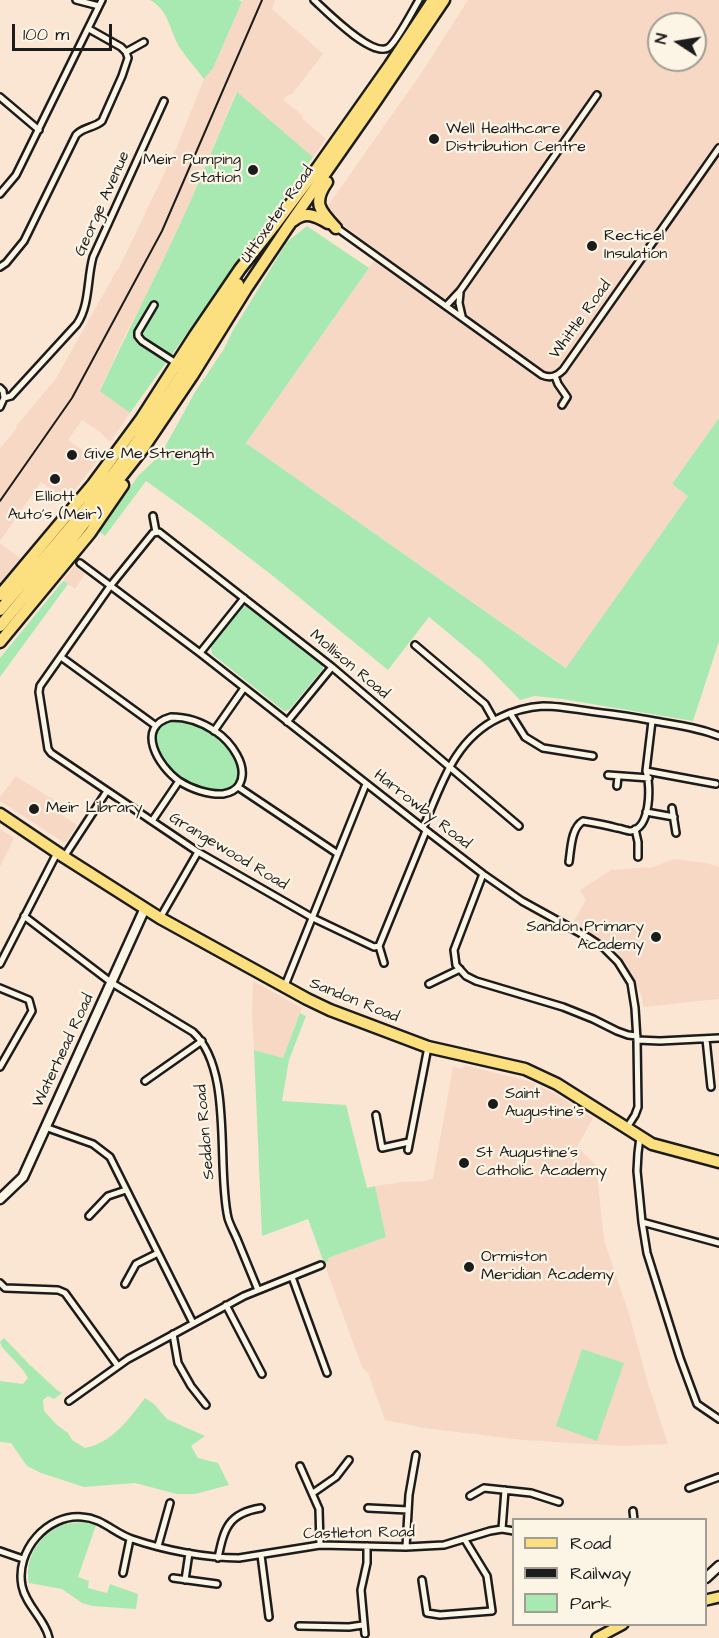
<!DOCTYPE html>
<style>
body{margin:0}
#map{position:relative;width:719px;height:1638px;overflow:hidden;background:#fbe6d4;font-family:"Architects Daughter",sans-serif}
canvas{display:block}
.legend{position:absolute;left:512px;top:1518px;width:195px;height:108px;box-sizing:border-box;background:#fcf5e5;border:2px solid #a29e95;margin:0;padding:8px 10px;list-style:none;font-size:18px;color:#1c1c1c}
.legend li{display:flex;align-items:center;gap:12px;height:30px}
.legend b{width:30px;border:2px solid #a29e95}
.north{position:absolute;left:647px;top:12px;width:60px;height:60px;box-sizing:border-box;background:#fcf5e5;border:2px solid #a29e95;border-radius:50%;rotate:282deg;font-size:16px;font-weight:700;line-height:24px;text-align:center;color:#1c1c1c}
.north::after{content:'';display:block;margin:auto;width:21px;height:27px;background:#1c1c1c;clip-path:polygon(50% 0,100% 100%,50% 72%,0 100%)}
.scale{position:absolute;left:12px;top:24px;width:100px;height:27px;box-sizing:border-box;border:3px solid #1c1c1c;border-top:0;padding-left:8px;font-size:18px;line-height:21px;white-space:nowrap;color:#1c1c1c;-webkit-text-stroke:4px #fcf5e5;paint-order:stroke}
</style>
<div id="map">
<canvas width="719" height="1638"></canvas>
<ul class="legend">
<li><b style="height:8px;background:#fce080"></b>Road</li>
<li><b style="height:8px;background:#1c1c1c"></b>Railway</li>
<li><b style="height:16px;background:#a8e9b2"></b>Park</li>
</ul>
<div class="north">N</div>
<div class="scale">100 m</div>
</div>
<script>
const c = document.querySelector('canvas').getContext('2d');
c.lineJoin = 'round';
function fillPath(path, color) {
  c.fillStyle = color;
  c.fill(path, 'evenodd');
}
function stroke(path, color, width, dash) {
  c.strokeStyle = color;
  c.lineWidth = width;
  c.lineCap = dash ? 'butt' : 'round';
  c.setLineDash(dash || []);
  c.stroke(path);
}
function write(font, color, halo, rows, align = 'center') {
  c.font = font + ' "Architects Daughter",sans-serif';
  c.lineWidth = 4.5;
  c.setLineDash([]);
  c.textBaseline = 'middle';
  c.strokeStyle = halo;
  c.fillStyle = color;
  for (const [text, x, y, turn = 0] of rows) {
    c.save();
    c.translate(x, y);
    c.rotate((+turn || 0) * Math.PI / 180);
    c.textAlign = isNaN(turn) ? turn : align;
    if (halo) c.strokeText(text, 0, 0);
    c.fillText(text, 0, 0);
    c.restore();
  }
}
fillPath(new Path2D(`
 M243 0H275L272 9 323 54 292 94 286 96 283 100 302 115 303 119 326 139 313 157 236 92 182 221 145 298 125 335 100 390 130 413 110 442 100 432 82 420 68 440 97 461 67 500 41 482 0 541V448L17 428 16 426 55 380 117 270H118L176 149 204 79 213 68Z
 M468 0H719V418L672 484 688 496 567 668 246 443 369 268 379 252 329 214 327 207 422 72ZM659 24H695V60H659Z
 M0 543 20 558 0 583Z
 M74 566 85 574 75 589 63 581Z
 M16 776 59 803 54 810 77 825 67 841 63 842 0 801V797Z
 M0 829 14 838 0 867Z
 M674 859 706 863 719 867V999L643 1007 642 997 627 964 615 951 572 924 586 900 580 890 611 870 653 867Z
 M253 981 302 1008 283 1058 254 1050 252 1014Z
 M464 1065 532 1082 556 1094 593 1118 577 1147 596 1165 604 1240 629 1314 647 1380 668 1444 622 1446 523 1440 424 1428 385 1420 368 1373 362 1367 324 1263 329 1261 328 1258 386 1237 375 1186 402 1182 425 1181 433 1178 453 1067 463 1069Z`), '#f6d8c5');
fillPath(new Path2D(`
 M150 0H239L242 2 213 68 204 79C197 69 187 59 180 48 170 32 169 10 150 0Z
 M237 92 313 157 130 413 100 391C126 334 155 279 181 222 201 179 218 135 237 92Z
 M307 226 369 268 246 443 566 668 688 496 672 484 719 418V641L693 721 562 699 535 696 520 700 482 661 429 617 388 670 273 576 199 519 146 481 105 536 100 532 138 476 161 454 195 392 224 349 232 332 287 242Z
 M63 581 68 584 0 677V658Z
 M247 605 322 663 323 669 289 710 284 711 212 654 211 647 241 608Z
 M171 720C183 720 193 723 204 728 224 738 251 766 232 788 191 806 123 733 171 720Z
 M300 1013 306 1016 289 1060 282 1101 346 1105 367 1188 375 1186 386 1237 328 1258 329 1261 324 1263 308 1219 262 1236 254 1050 283 1058Z
 M4 1338 29 1364 57 1390 62 1393 54 1399 48 1396 43 1400 44 1411 57 1425 68 1433 72 1440 85 1448C112 1443 129 1419 145 1398L154 1404 167 1419 205 1436 191 1446 198 1458 218 1463 229 1485 195 1494H177L135 1483 84 1487 41 1473 27 1466 11 1443 0 1442V1381L23 1384 28 1378 23 1370 2 1347 0 1342Z
 M582 1349 624 1363 597 1441 556 1426Z
 M81 1522 96 1525 78 1577 89 1581 88 1588 107 1593 110 1584 138 1594 136 1609 92 1606 82 1603 62 1589 29 1583C24 1558 39 1535 62 1525 67 1523 74 1523 81 1522Z`), '#a8e9b2');
const street = new Path2D(`
 M76 0 99 6
 M314 0C326 11 371 57 388 48 396 43 413 10 419 0
 M126 52 144 42
 M0 97 39 130
 M0 194 16 175 102 0
 M337 228 542 375C551 379 557 376 563 370L719 148
 M0 267 6 263 24 241 76 135C83 127 94 128 102 121L122 76 128 58 126 52 121 47 89 29
 M460 293 459 303 462 316
 M154 305 138 332V336L142 341 176 363
 M446 306 460 291 597 95
 M555 376 558 384 567 397 562 405
 M0 388 3 391 4 398
 M4 398 11 396 77 324C90 305 87 278 93 257L164 101
 M0 407 4 398
 M153 516 156 532
 M80 563 200 653 423 828 483 874 522 901 589 938 604 948 618 962 631 983 635 1008 637 1040 638 1107 635 1115 626 1129
 M415 645 485 704 494 720
 M200 653 244 598
 M61 657 156 726
 M510 713 525 737 543 748 593 756
 M171 717C186 717 202 722 215 731 230 741 250 766 239 785 235 791 229 793 223 794 209 795 191 789 179 781 159 767 134 727 171 717Z
 M287 722 332 667
 M214 731 244 688
 M646 771 716 784
 M608 775 649 778
 M617 786 618 776
 M238 787 338 854
 M672 808 676 833
 M646 812 674 817
 M152 821 179 781
 M423 828C441 786 454 739 499 718 513 711 527 707 543 706 565 706 589 712 611 714 629 716 648 720 666 723 684 726 702 729 719 736
 M635 829 638 842V857
 M426 831 379 946 374 947 313 918 198 852 51 753 48 749 39 692 40 686 111 585 153 533 159 532 332 667 519 826
 M64 857 107 791
 M569 862C571 849 571 828 583 821 595 823 606 825 617 828 620 828 627 831 631 831 651 828 651 785 646 771L652 721
 M483 874 454 950 456 965 466 976 476 981 563 1007 593 1019 617 1031 628 1035 637 1036
 M24 916 112 983 193 1032C234 1070 216 1166 228 1218 230 1225 234 1232 237 1239 244 1256 251 1273 258 1290
 M160 918 198 852
 M379 946 384 963
 M0 964 57 853
 M429 984 460 969
 M0 988 29 1000 32 1011 0 1067
 M284 988 366 784
 M706 1039 711 1087
 M637 1040 660 1041 719 1038
 M145 1081 202 1041
 M376 1115 382 1148 409 1142
 M45 1127 93 1144 110 1157 193 1323
 M640 1137 638 1153 637 1171 642 1222 647 1253 680 1358 697 1404 719 1419
 M408 1150 428 1047
 M89 1216 108 1196 126 1190
 M642 1222 719 1243
 M292 1277 327 1373
 M0 1283 5 1288 58 1290 65 1293 118 1366
 M125 1284 136 1264 158 1253
 M226 1305 262 1374
 M173 1334 178 1363 191 1386 206 1405
 M69 1401 128 1359 244 1296 321 1265
 M300 1466 319 1509 320 1545
 M689 1488 719 1477
 M313 1493 336 1477 349 1460
 M470 1496 484 1488 531 1493 559 1502
 M368 1508 408 1510
 M633 1511 634 1520
 M502 1529 505 1490
 M158 1546 170 1503
 M406 1547 409 1495 416 1455
 M0 1551 23 1559
 M261 1555 269 1617
 M218 1558C224 1529 228 1513 261 1508
 M123 1573 130 1539
 M173 1578 217 1584
 M185 1580 189 1553
 M422 1580 427 1613 440 1615 492 1611 487 1576 465 1540
 M299 1626 349 1627 363 1625
 M365 1634 361 1590 367 1563V1546
 M49 1638C45 1619 26 1606 22 1586 15 1551 47 1514 82 1517 102 1518 114 1533 132 1539 164 1550 205 1558 239 1558L320 1545 406 1547 444 1545 490 1531 502 1529 514 1531`);
const secondary = new Path2D(`
 M0 1199 23 1177 145 908
 M706 1578 719 1566`);
const primary = new Path2D(`
 M706 1600 719 1597
 M597 1638 623 1624`);
const highway = new Path2D(`
 M327 182C312 203 320 211 336 228
 M293 221C305 211 315 215 328 223
 M0 595 93 484 141 419 195 335 240 269 274 226 318 167 390 65 433 0
 M0 610C46 555 95 501 136 443 173 391 205 337 238 284
 M0 626 65 548 142 450 192 376 246 289 287 228 373 105 444 0
 M0 642 90 533 123 485
 M0 814 64 857 160 918 307 999 330 1010 428 1047 525 1069 557 1084 652 1144 719 1162`);
stroke(street, '#1c1c1c', 10);
stroke(secondary, '#1c1c1c', 13);
stroke(primary, '#1c1c1c', 14);
stroke(highway, '#1c1c1c', 15);
stroke(street, '#fcf5e5', 5);
stroke(secondary, '#fcf5e5', 8);
stroke(primary, '#fce080', 9);
stroke(highway, '#fce080', 10);
stroke(new Path2D(`
 M0 501 72 398 162 231 262 0`), '#1c1c1c', 2);
for (const [x, y, r, color] of [
 [434,139,6,"#1c1c1c"],
 [253,170,6,"#1c1c1c"],
 [592,246,6,"#1c1c1c"],
 [72,455,6,"#1c1c1c"],
 [55,479,6,"#1c1c1c"],
 [34,809,6,"#1c1c1c"],
 [656,937,6,"#1c1c1c"],
 [493,1104,6,"#1c1c1c"],
 [464,1163,6,"#1c1c1c"],
 [469,1267,6,"#1c1c1c"]
]) {
  const dot = new Path2D();
  dot.arc(x, y, r, 0, 2 * Math.PI);
  c.fillStyle = color;
  c.fill(dot);
  stroke(dot, '#fcf5e5', 2);
}
write('16px', '#1c1c1c', '#fcf5e5', [
 ["Well Healthcare",446,130],
 ["Distribution Centre",446,148],
 ["Meir Pumping",241,161,"right"],
 ["Station",241,179,"right"],
 ["Recticel",604,237],
 ["Insulation",604,255],
 ["Give Me Strength",84,455],
 ["Elliott",55,498,"center"],
 ["Auto's (Meir)",55,516,"center"],
 ["Meir Library",46,809],
 ["Sandon Primary",644,928,"right"],
 ["Academy",644,946,"right"],
 ["Saint",505,1095],
 ["Augustine's",505,1113],
 ["St Augustine's",476,1154],
 ["Catholic Academy",476,1172],
 ["Ormiston",481,1258],
 ["Meridian Academy",481,1276]
], 'left');
write('16px', '#1c1c1c', '#fcf5e5', [
 ["George Avenue",103,204,-66],
 ["Uttoxeter Road",278,215,-55],
 ["Whittle Road",581,320,-54],
 ["Mollison Road",349,665,40],
 ["Harrowby Road",422,810,38],
 ["Grangewood Road",228,852,31],
 ["Sandon Road",354,1001,22],
 ["Waterhead Road",64,1051,-65],
 ["Seddon Road",206,1132,-95],
 ["Castleton Road",359,1534,-1]
]);
</script>
